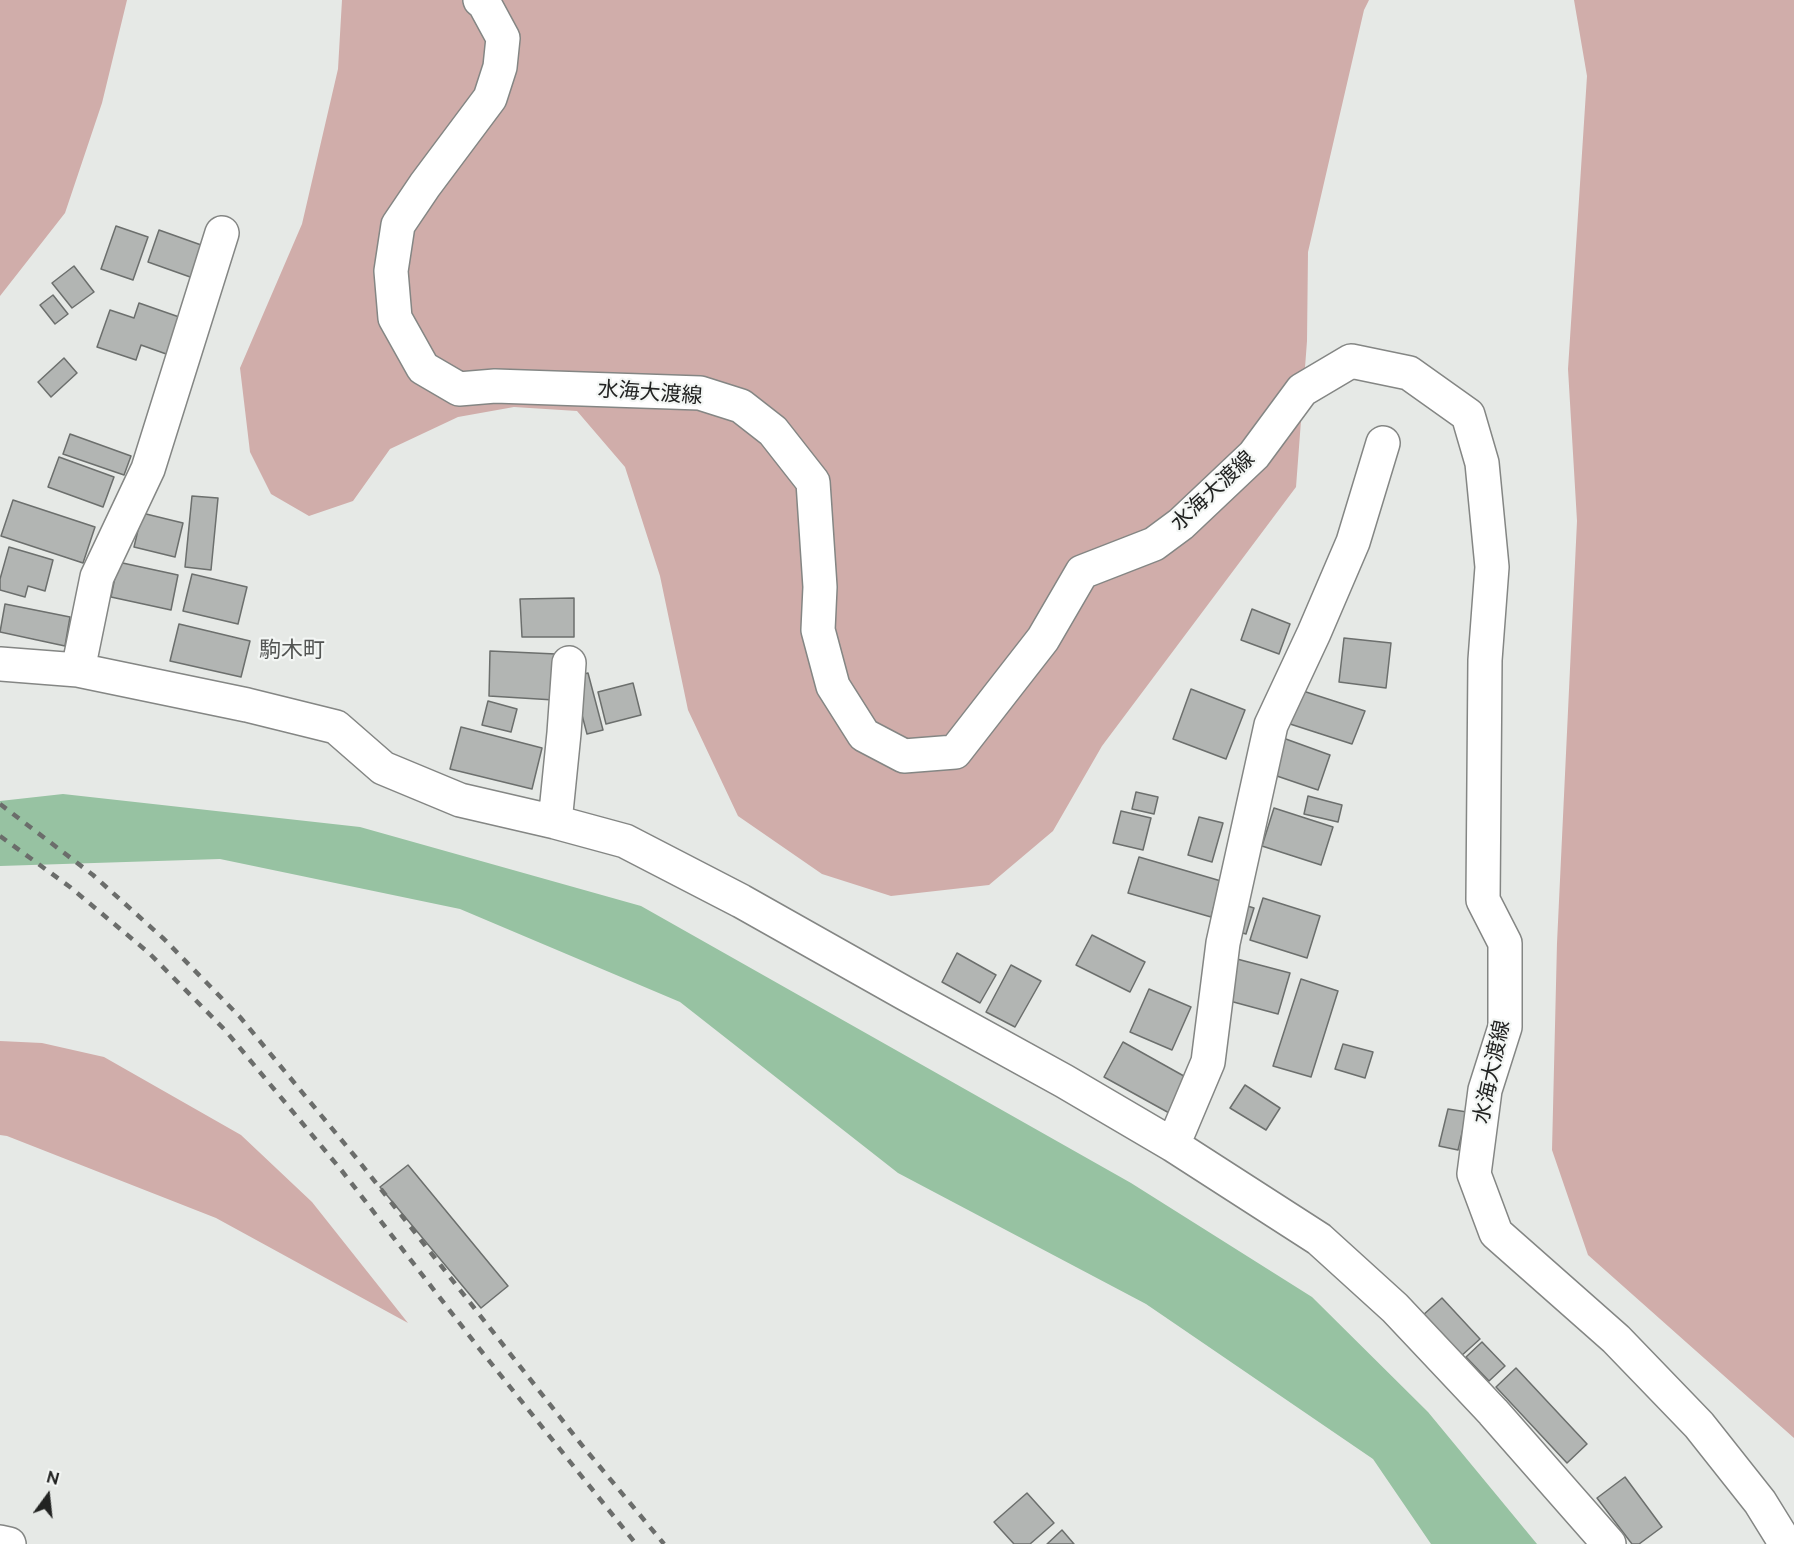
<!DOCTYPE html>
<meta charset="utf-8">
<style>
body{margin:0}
#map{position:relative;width:1794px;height:1544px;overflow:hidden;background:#e6e9e6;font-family:Raleway,sans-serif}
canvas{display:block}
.north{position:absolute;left:18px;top:1466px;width:60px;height:60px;-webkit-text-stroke:4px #f3f6f4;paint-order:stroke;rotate:15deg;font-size:16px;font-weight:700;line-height:24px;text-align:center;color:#222322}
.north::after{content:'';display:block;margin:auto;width:21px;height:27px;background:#222322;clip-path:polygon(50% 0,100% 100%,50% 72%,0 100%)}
</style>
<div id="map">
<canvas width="1794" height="1544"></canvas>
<div class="north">N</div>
</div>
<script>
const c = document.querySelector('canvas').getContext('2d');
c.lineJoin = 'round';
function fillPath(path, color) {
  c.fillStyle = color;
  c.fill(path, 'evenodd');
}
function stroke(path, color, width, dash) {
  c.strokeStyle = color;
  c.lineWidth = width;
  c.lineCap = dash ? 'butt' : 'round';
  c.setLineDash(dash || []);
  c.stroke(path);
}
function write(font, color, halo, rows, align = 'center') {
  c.font = font + ' Raleway,"Noto Sans JP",sans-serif';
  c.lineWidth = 4.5;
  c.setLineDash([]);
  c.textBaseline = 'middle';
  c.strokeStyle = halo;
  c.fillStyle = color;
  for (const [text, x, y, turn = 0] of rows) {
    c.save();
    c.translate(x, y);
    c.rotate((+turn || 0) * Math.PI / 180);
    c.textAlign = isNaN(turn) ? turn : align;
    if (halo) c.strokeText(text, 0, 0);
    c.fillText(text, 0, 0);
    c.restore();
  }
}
fillPath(new Path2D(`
 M0 0H127L102 103 65 213 0 296Z
 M342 0H1369L1364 10 1308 252 1307 341 1296 487 1102 746 1053 831 989 885 891 896 822 874 738 816 688 710 660 576 625 467 577 411 514 407 458 417 390 449 353 501 309 516 271 494 250 452 240 368 302 224 338 69Z
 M1574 0H1794V1438L1588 1255 1552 1150 1557 943 1577 521 1568 369 1587 76Z
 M0 1041 42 1043 104 1057 241 1135 312 1202 408 1323 216 1218 7 1136 0 1135Z`), '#d0adaa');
fillPath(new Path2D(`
 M63 794 360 827 641 906 1131 1183 1312 1297 1428 1412 1537 1544H1431L1373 1459 1146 1304 898 1173 680 1002 460 909 220 859 0 866V801Z`), '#97c2a2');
const building = new Path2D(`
 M116 226 148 237 133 280 101 269Z
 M159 230 204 246 193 278 148 262Z
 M74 266 94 292 72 308 52 283Z
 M53 295 68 314 55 324 40 305Z
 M139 303 182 318 169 355 141 345 136 360 97 347 110 310 134 318Z
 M64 358 77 373 51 397 38 382Z
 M70 434 131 456 124 475 63 454Z
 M59 457 114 477 103 507 48 487Z
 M192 496 218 498 211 570 185 567Z
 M13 500 95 527 83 563 1 536Z
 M142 513 183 523 175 557 134 547Z
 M9 547 53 560 45 591 28 586 25 597 0 590V579Z
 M118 562 178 575 171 610 111 597Z
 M192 574 247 587 238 624 183 611Z
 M574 598V637H522L520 599Z
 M5 604 70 617 65 646 0 632Z
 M1252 609 1290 624 1279 654 1241 640Z
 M179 624 250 641 241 677 170 661Z
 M1344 638 1391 643 1386 688 1339 682Z
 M490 651 556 654 554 700 489 696Z
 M588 673 603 730 587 734 572 677Z
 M633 683 641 715 606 724 598 692Z
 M1191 689 1245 710 1226 759 1173 739Z
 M1303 691 1365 711 1352 744 1287 723Z
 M488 701 517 709 511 732 482 725Z
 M461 727 542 748 532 789 450 769Z
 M1283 738 1330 755 1318 790 1271 774Z
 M1136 792 1158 797 1154 814 1132 809Z
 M1308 796 1342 805 1338 822 1304 814Z
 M1274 808 1333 827 1321 865 1262 846Z
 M1121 811 1151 818 1143 850 1113 843Z
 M1199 817 1223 823 1212 862 1188 855Z
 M1139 857 1221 881 1211 917 1128 893Z
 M1263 898 1320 916 1307 958 1250 940Z
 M1244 905 1254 908 1246 934 1236 931Z
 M1092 935 1145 962 1130 992 1076 965Z
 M957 953 996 975 980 1003 942 982Z
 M1237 959 1290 973 1278 1014 1226 1000Z
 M1011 965 1041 981 1015 1027 986 1012Z
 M1301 979 1338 991 1311 1077 1273 1066Z
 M1149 989 1191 1007 1172 1050 1130 1032Z
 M1123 1042 1191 1080 1171 1114 1104 1077Z
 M1343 1044 1373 1052 1365 1078 1335 1069Z
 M1245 1085 1280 1108 1266 1130 1230 1108Z
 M1448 1109 1467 1112 1458 1150 1439 1146Z
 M408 1165 508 1286 481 1308 380 1187Z
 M1442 1298 1480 1339 1460 1357 1422 1316Z
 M1482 1342 1505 1366 1489 1381 1466 1357Z
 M1516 1368 1587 1444 1567 1463 1496 1387Z
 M1625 1477 1662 1527 1639 1544H1632L1597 1498Z
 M1027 1493 1054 1523 1030 1544H1014L994 1522Z
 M1062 1530 1074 1544H1047Z`);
fillPath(building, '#b2b5b3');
stroke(building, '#6c6f6d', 1.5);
const minor = new Path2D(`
 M0 664 78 670 247 705 336 727 383 768 460 800 555 822 625 841 741 901 906 994 1064 1081 1173 1145 1319 1239 1395 1308 1493 1412 1609 1544
 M78 670 97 577 148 469 222 233
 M555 822 564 733 569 663
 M1173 1145 1208 1062 1223 943 1271 725 1314 633 1353 542 1383 443
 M0 1542 9 1544`);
const secondary = new Path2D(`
 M480 0 484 3 503 38 500 67 490 98 425 185 398 225 391 271 395 318 423 368 459 389 495 386 700 393 741 406 773 431 813 482 820 587 818 630 833 686 864 735 904 756 955 752 1043 639 1082 572 1154 544 1181 524 1254 455 1302 390 1351 361 1409 373 1468 415 1482 463 1492 567 1485 660 1483 900 1505 943V1027L1485 1090 1474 1174 1496 1233 1616 1339 1699 1425 1760 1502 1786 1544`);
stroke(minor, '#848684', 36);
stroke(secondary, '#848684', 36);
stroke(minor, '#fff', 33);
stroke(secondary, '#fff', 33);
stroke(new Path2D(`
 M0 804 93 875 164 939 240 1017 358 1160 581 1444 664 1544
 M0 836 70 887 149 953 225 1030 342 1171 478 1347 636 1544`), '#6b6d6b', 4.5, [8, 8]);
write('21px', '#222322', '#f3f6f4', [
 ["水海大渡線",650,393,4],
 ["水海大渡線",1213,491,-43],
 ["水海大渡線",1492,1072,-78]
]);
write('22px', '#535553', '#f3f6f4', [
 ["駒木町",292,650]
]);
</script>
